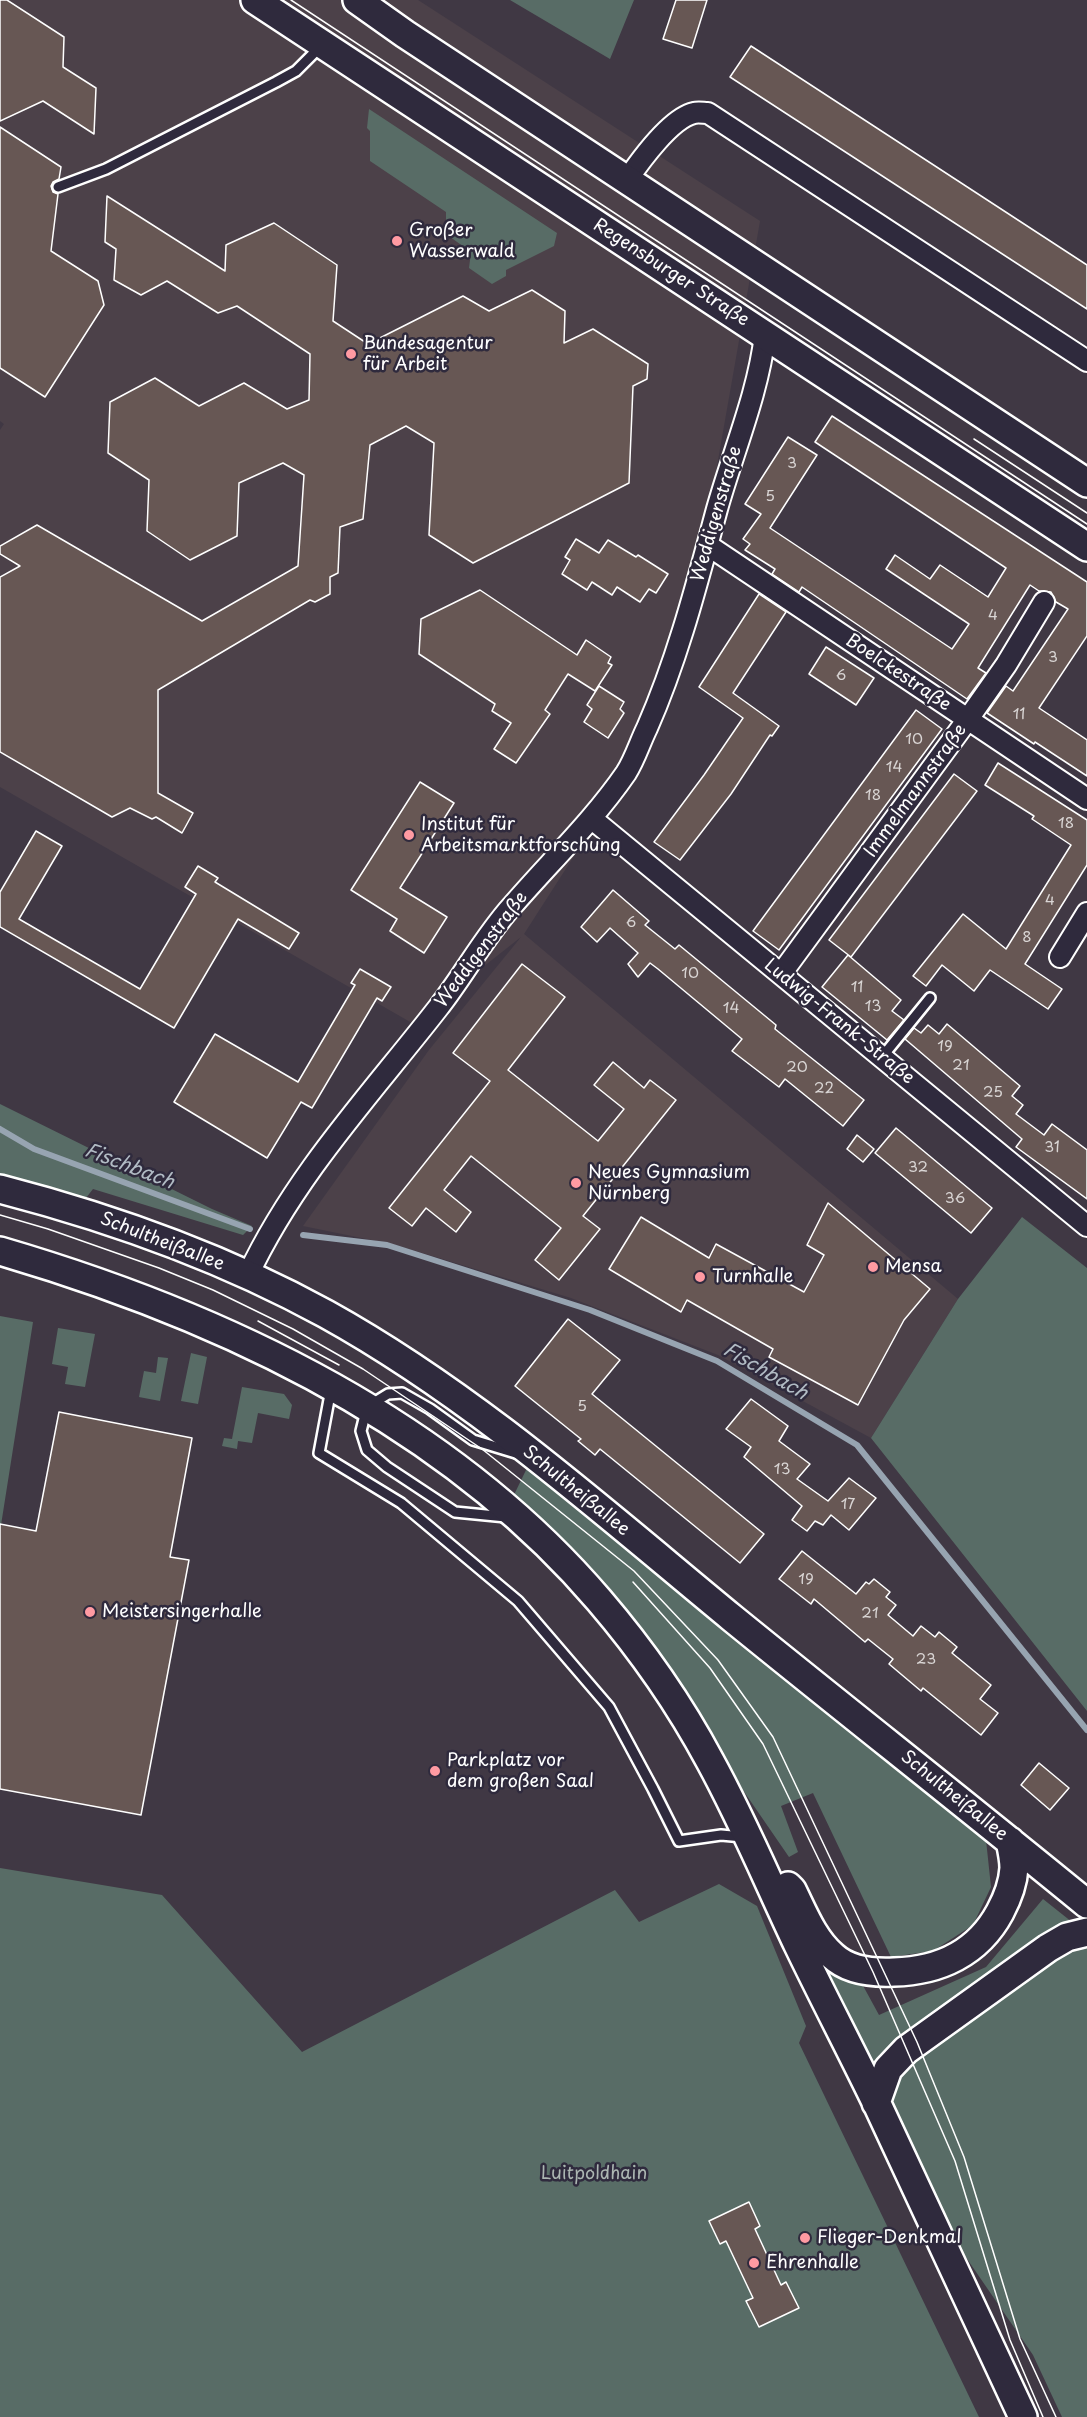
<!DOCTYPE html>
<meta charset="utf-8">
<style>
body{margin:0}
canvas{display:block;background:#403844}
</style>
<canvas width="1087" height="2417"></canvas>
<script>
const c = document.querySelector('canvas').getContext('2d');
c.lineJoin = 'round';
function fillPath(path, color) {
  c.fillStyle = color;
  c.fill(path, 'evenodd');
}
function stroke(path, color, width, dash) {
  c.strokeStyle = color;
  c.lineWidth = width;
  c.lineCap = dash ? 'butt' : 'round';
  c.setLineDash(dash || []);
  c.stroke(path);
}
function write(font, color, halo, rows, align = 'center') {
  c.font = font + ' "Playpen Sans",sans-serif';
  c.lineWidth = 5;
  c.setLineDash([]);
  c.textBaseline = 'middle';
  c.strokeStyle = halo;
  c.fillStyle = color;
  for (const [text, x, y, turn = 0] of rows) {
    c.save();
    c.translate(x, y);
    c.rotate((+turn || 0) * Math.PI / 180);
    c.textAlign = isNaN(turn) ? turn : align;
    if (halo) c.strokeText(text, 0, 0);
    c.fillText(text, 0, 0);
    c.restore();
  }
}
fillPath(new Path2D(`
 M0 0H418L760 221 708 517 654 716 610 800 524 934 958 1299 871 1438 718 1355 571 1298 396 1245 303 1226 429 1050 521 937 412 1023 0 787V430L4 424 0 421Z`), '#4c4149');
fillPath(new Path2D(`
 M510 0H634L610 59Z
 M369 109 557 233 554 246 506 270V276L492 284 469 268 471 252 446 234V212L370 161V131L367 128Z
 M0 1104 212 1209 252 1226 243 1235 93 1189 82 1203 0 1180Z
 M1022 1217 1087 1268V1711L871 1438 958 1299Z
 M0 1316 33 1322 1 1525 0 1524Z
 M58 1328 95 1334 85 1387 65 1384 68 1367 52 1364Z
 M191 1353 207 1357 198 1404 181 1401Z
 M158 1357 168 1358 160 1401 139 1397 144 1371 156 1373Z
 M242 1387 284 1394 292 1405 289 1419 258 1413 252 1443 238 1441 237 1449 222 1446 224 1438 232 1439Z
 M527 1468 986 1840 991 1887 973 1925 933 1951 891 1957 813 1793 781 1806 798 1852 789 1857 621 1613 512 1499Z
 M0 1868 162 1895 302 2052 615 1890 639 1922 719 1884 757 1906 806 2026 799 2043 979 2417H0Z
 M1043 1899 1087 1934V2417H1062L1033 2355 939 2218 819 1970 861 1982 879 2015 986 1967Z`), '#586c66');
stroke(new Path2D(`
 M0 1129 34 1149 250 1229
 M303 1235 387 1245 590 1310 717 1361 857 1445 1087 1730`), '#97a4b1', 6);
const building = new Path2D(`
 M0 0H7L64 37 63 67 96 88 94 134 43 101 0 121Z
 M676 0H707L692 48 663 39Z
 M751 46 1087 265V309L730 77Z
 M0 127 61 167 59 179 53 182 51 186 53 192 58 194 51 251 98 281 104 305 45 397 0 368Z
 M107 196 225 271 226 245 274 223 337 265 333 321 368 344 463 296 489 311 532 290 565 311 564 343 593 329 648 364 647 379 633 386 629 483 473 563 429 535 434 443 406 426 370 445 363 519 340 527 338 573 330 577V594L315 602 310 600 158 690V793L193 813 182 833 156 817 152 819 130 808 112 817 0 752V577L20 566 0 554V546L37 525 202 621 298 566 304 475 283 463 239 483 237 536 190 560 147 531 149 480 108 453 110 402 155 378 199 406 244 383 287 409 309 400 310 354 237 306 218 313 167 281 141 295 114 280 116 249 105 242Z
 M832 416 1087 582V636L1039 708 1087 740V776L1035 742 1034 744 987 713 1006 686 1013 691 1068 609 1056 602 1051 592 1039 591 1030 585 978 668 986 673 967 699 802 587 799 592 772 574 775 569 745 550 750 544 743 539 761 514 745 504 788 437 817 455 770 528 952 649 969 624 886 569 895 555 930 579 940 565 988 597 1006 568 815 442Z
 M576 539 599 553 608 540 636 557 638 555 668 574 656 593 649 589 640 602 617 587 612 595 592 582 587 590 562 574 570 560 565 557Z
 M480 590 577 655 586 640 611 657 608 663 612 665 595 691 568 674 545 710 550 714 516 763 494 749 511 723 492 711 495 704 419 654 421 619Z
 M759 594 786 612 733 693 779 726 772 736 770 735 731 794 680 860 654 842 704 775 743 718 699 687Z
 M826 647 874 678 856 705 809 674Z
 M599 686 624 702 620 709 624 713 608 738 584 722 592 709 587 705Z
 M916 710 942 729 779 950 753 931Z
 M998 763 1087 820V865L1025 964 1062 989 1048 1009 990 970 974 991 942 965 926 986 913 976 963 914 1006 949 1071 845 1032 819 1034 816 985 785Z
 M954 774 977 791 851 957 829 940Z
 M420 782 454 803 400 888 447 917 424 953 390 931 397 919 351 890Z
 M36 831 62 846 19 919 140 989 196 894 185 887 198 866 218 878 215 882 299 933 289 949 238 919 174 1028 0 927V892Z
 M613 890 649 921 645 925 675 949 679 945 776 1025 775 1029 864 1100 843 1126 785 1079 779 1087 732 1051 742 1039 658 969 650 963 638 977 628 964 638 953 610 928 597 942 581 927Z
 M848 955 901 1000 892 1011 904 1020 887 1040 822 987Z
 M522 964 565 997 508 1070 598 1141 624 1109 594 1085 613 1062 644 1088 650 1080 676 1100 583 1216 600 1229 559 1280 535 1260 561 1228 471 1156 444 1190 471 1212 456 1232 426 1208 412 1226 389 1208 490 1081 453 1053Z
 M360 969 391 987 382 1001 377 998 312 1108 301 1102 267 1158 174 1102 215 1034 298 1082 355 985 351 983Z
 M947 1024 1020 1086 1012 1096 1023 1105 1016 1114 1044 1135 1052 1124 1087 1150V1199L1016 1147 1022 1139 905 1039 914 1028 921 1033 928 1025 939 1034Z
 M896 1128 992 1208 971 1233 875 1153Z
 M857 1135 874 1149 863 1162 847 1149Z
 M828 1203 930 1289 904 1320 858 1405 769 1357 773 1349 687 1300 681 1312 609 1269 641 1217 709 1258 716 1244 804 1292 824 1255 807 1245Z
 M568 1319 620 1360 592 1394 764 1534 740 1563 600 1449 595 1455 578 1441 581 1439 515 1386Z
 M751 1399 788 1426 779 1441 810 1464 797 1479 828 1501 849 1478 876 1498 849 1530 831 1515 823 1525 815 1521 807 1531 792 1520 802 1506 744 1457 751 1447 726 1429Z
 M59 1412 192 1438 170 1557 189 1560 141 1815 0 1789V1524L36 1531Z
 M802 1551 856 1594 866 1582 869 1584 874 1579 890 1592 886 1597 896 1605 888 1615 913 1636 921 1626 935 1637 939 1632 957 1647 952 1653 991 1685 980 1699 998 1713 981 1735 923 1688 921 1691 889 1664 893 1659 868 1639 865 1642 814 1599 811 1604 779 1579Z
 M1039 1763 1069 1788 1050 1810 1021 1785Z
 M749 2202 760 2226 755 2229 781 2285 786 2282 799 2308 759 2327 746 2301 753 2298 726 2241 720 2244 709 2221Z`);
fillPath(building, '#675754');
stroke(building, '#fff', 1.5);
const lane = new Path2D(`
 M58 187 106 169 276 82 296 71 321 46
 M882 1057 930 998
 M331 1389 319 1453 401 1503 518 1601 609 1707 653 1789 679 1841 721 1835 743 1837
 M506 1517 455 1512 387 1467 367 1450 361 1431 367 1407 388 1394 402 1393 430 1409 473 1440 519 1454`);
const street = new Path2D(`
 M627 180C640 161 671 118 694 113 698 112 704 113 708 113L1087 361
 M709 546 1087 799
 M591 818 1087 1226
 M1060 957 1087 913
 M781 974 968 719 1006 665 1044 602
 M248 1275C295 1175 371 1094 438 1008 464 975 484 937 512 906 550 862 593 821 626 773 635 759 640 742 647 728 678 658 697 583 717 509 733 452 758 394 765 335`);
const secondary = new Path2D(`
 M255 0 1087 547
 M357 0 405 34 1087 483
 M0 1189C112 1218 224 1258 326 1314 474 1396 602 1511 732 1618 850 1714 970 1808 1087 1904
 M0 1251C222 1316 446 1421 599 1600 641 1649 679 1703 710 1761 743 1821 769 1884 798 1945 824 1999 852 2052 878 2106 927 2209 974 2314 1023 2417
 M788 1886 792 1890C803 1912 813 1939 833 1956 849 1971 873 1973 894 1972 939 1971 978 1953 1000 1912 1007 1899 1013 1884 1014 1868 1014 1859 1012 1850 1010 1841
 M876 2103 888 2069 906 2050 1048 1948 1067 1937 1087 1932`);
stroke(lane, '#fff', 14);
stroke(street, '#fff', 24);
stroke(secondary, '#fff', 32);
stroke(lane, '#2f2a3d', 9);
stroke(street, '#2f2a3d', 20);
stroke(secondary, '#2f2a3d', 27);
stroke(new Path2D(`
 M291 0 1087 524
 M974 439 1087 513
 M0 1215 48 1229 159 1268 213 1290 293 1329 363 1369 482 1449 634 1571 718 1660 773 1737 917 2042 964 2157 1020 2339 1056 2417
 M258 1321 339 1365
 M633 1582 710 1668 763 1744 873 1972 955 2161 1010 2340 1043 2417`), '#fff', 1.5);
for (const [x, y, r, color] of [
 [397,241,6,"#ff9aa2"],
 [351,354,6,"#ff9aa2"],
 [409,835,6,"#ff9aa2"],
 [576,1183,6,"#ff9aa2"],
 [873,1267,6,"#ff9aa2"],
 [700,1277,6,"#ff9aa2"],
 [90,1612,6,"#ff9aa2"],
 [435,1771,6,"#ff9aa2"],
 [805,2238,6,"#ff9aa2"],
 [754,2263,6,"#ff9aa2"]
]) {
  const dot = new Path2D();
  dot.arc(x, y, r, 0, 2 * Math.PI);
  c.fillStyle = color;
  c.fill(dot);
  stroke(dot, '#2f2a3d', 2);
}
write('15px', '#d9d5d4', null, [
 ["3",792,464],
 ["5",770,497],
 ["4",993,616],
 ["3",1053,658],
 ["6",841,676],
 ["11",1019,715],
 ["10",914,740],
 ["14",894,768],
 ["18",873,796],
 ["18",1066,824],
 ["4",1050,901],
 ["6",631,923],
 ["8",1027,938],
 ["10",690,974],
 ["11",857,988],
 ["13",873,1007],
 ["14",731,1009],
 ["19",945,1047],
 ["21",961,1066],
 ["20",797,1068],
 ["22",824,1089],
 ["25",993,1093],
 ["31",1052,1148],
 ["32",918,1168],
 ["36",955,1199],
 ["5",582,1407],
 ["13",782,1470],
 ["17",848,1505],
 ["19",806,1580],
 ["21",870,1614],
 ["23",926,1660]
]);
write('18px', '#fff', '#2f2a3d', [
 ["Großer",409,231],
 ["Wasserwald",409,252],
 ["Bundesagentur",363,344],
 ["für Arbeit",363,365],
 ["Institut für",421,825],
 ["Arbeitsmarktforschung",421,846],
 ["Neues Gymnasium",588,1173],
 ["Nürnberg",588,1194],
 ["Mensa",885,1267],
 ["Turnhalle",712,1277],
 ["Meistersingerhalle",102,1612],
 ["Parkplatz vor",447,1761],
 ["dem großen Saal",447,1782],
 ["Flieger-Denkmal",817,2238],
 ["Ehrenhalle",766,2263]
], 'left');
write('18px', '#fff', '#2f2a3d', [
 ["Regensburger Straße",671,273,33],
 ["Weddigenstraße",717,514,-74],
 ["Boelckestraße",898,673,34],
 ["Immelmannstraße",916,791,-54],
 ["Weddigenstraße",482,950,-53],
 ["Ludwig-Frank-Straße",839,1022,39],
 ["Schultheißallee",162,1242,21],
 ["Schultheißallee",576,1491,39],
 ["Schultheißallee",954,1796,39]
]);
write('18px', '#acb6b2', '#2f2a3d', [
 ["Luitpoldhain",594,2174]
]);
write('italic 20px', '#b1bbc4', '#2f2a3d', [
 ["Fischbach",129,1167,21],
 ["Fischbach",765,1372,30]
]);
</script>
